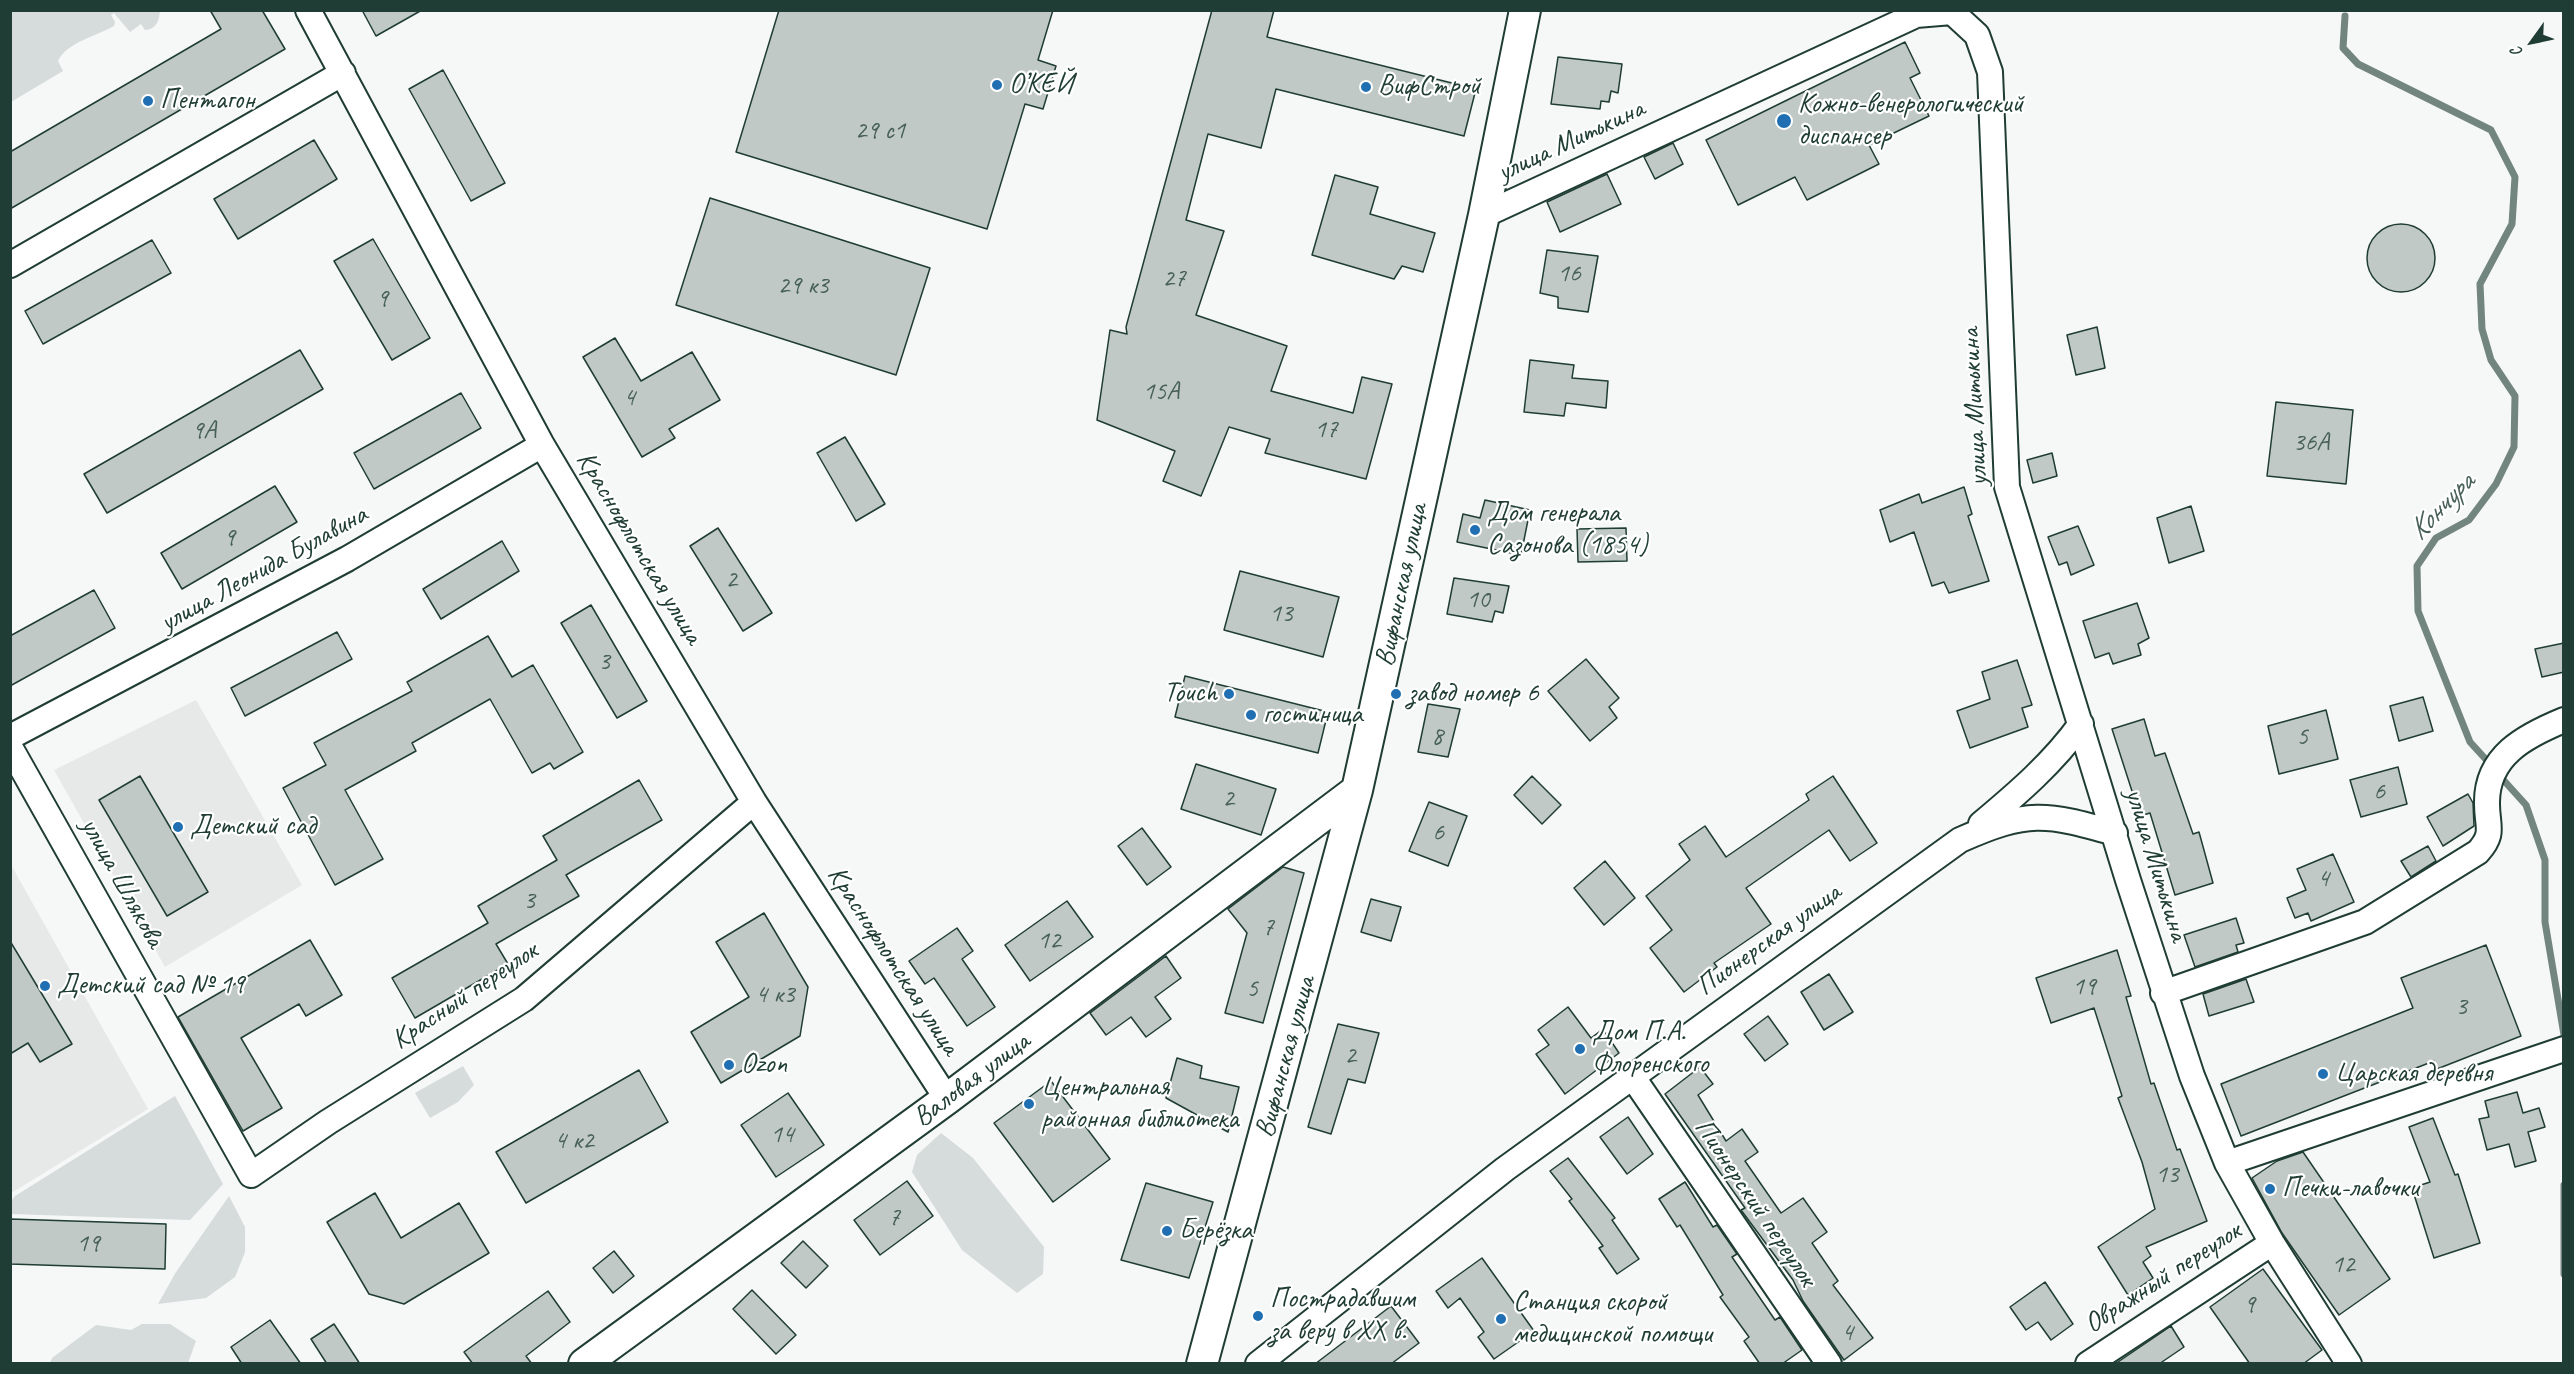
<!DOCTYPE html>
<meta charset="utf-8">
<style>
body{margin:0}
#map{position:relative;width:2574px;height:1374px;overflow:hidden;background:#f6f7f7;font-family:Caveat,sans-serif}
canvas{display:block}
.frame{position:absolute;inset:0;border:12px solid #1f3d34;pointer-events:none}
.north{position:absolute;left:2502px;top:12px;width:60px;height:60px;-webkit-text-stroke:4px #fff;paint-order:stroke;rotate:237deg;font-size:16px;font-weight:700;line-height:24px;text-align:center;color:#1f3d34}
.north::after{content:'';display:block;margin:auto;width:21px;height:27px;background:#1f3d34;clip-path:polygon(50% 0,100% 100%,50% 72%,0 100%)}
</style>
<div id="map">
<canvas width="2574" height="1374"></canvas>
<div class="frame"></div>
<div class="north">С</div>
</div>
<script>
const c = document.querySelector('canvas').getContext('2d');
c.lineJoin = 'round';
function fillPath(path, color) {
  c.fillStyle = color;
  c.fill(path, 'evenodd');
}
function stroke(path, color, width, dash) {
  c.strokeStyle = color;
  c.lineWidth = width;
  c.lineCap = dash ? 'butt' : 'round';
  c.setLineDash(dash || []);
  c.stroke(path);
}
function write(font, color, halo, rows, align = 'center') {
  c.font = font + ' Caveat,sans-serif';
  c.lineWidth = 4.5;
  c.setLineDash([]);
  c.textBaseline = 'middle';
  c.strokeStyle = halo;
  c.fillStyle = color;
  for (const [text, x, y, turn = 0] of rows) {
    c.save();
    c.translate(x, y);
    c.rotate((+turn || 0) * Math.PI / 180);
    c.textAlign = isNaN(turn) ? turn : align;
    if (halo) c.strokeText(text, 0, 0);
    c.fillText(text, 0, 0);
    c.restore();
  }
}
fillPath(new Path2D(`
 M196 700 302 885 165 967 54 770Z
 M10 863 148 1109 13 1192 10 1189Z`), '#e6e9e8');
fillPath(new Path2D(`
 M10 11 11 10 160 11C159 20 157 29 145 30L141 24 130 32 114 13 111 15 115 22 114 26C97 36 67 42 58 61L63 71 11 102Z
 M463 1066 474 1085 458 1102 430 1118 415 1093Z
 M175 1096 223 1184 190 1220 11 1214V1201L15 1196Z
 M941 1133 973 1158 1044 1247 1043 1274 1017 1293 962 1250 912 1172 917 1155Z
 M229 1196 245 1227V1252L235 1277 206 1298 158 1304 176 1272Z
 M142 1324H170L196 1341 188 1363H50L52 1358 96 1325 131 1330Z`), '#d6dcdb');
stroke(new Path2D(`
 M2345 16 2343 48 2358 64 2491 130 2515 177 2512 224 2480 284 2482 329 2491 360 2515 396 2514 447 2496 484 2469 520 2436 538 2417 566 2418 611 2470 742 2491 765
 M2498 774 2526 805 2545 860V922L2564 1035
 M2564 1185V1274`), '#72857f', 7);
const building = new Path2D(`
 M210 10H262L285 49 10 209V152L221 29Z
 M362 10H422L376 36Z
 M779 10H1053L1038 60 1056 66 1043 109 1025 104 987 229 736 152Z
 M1212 10H1274L1267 37 1476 89 1464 136 1276 89 1261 148 1208 134 1186 220 1224 231 1196 315 1287 346 1271 391 1353 413 1362 377 1392 384 1366 479 1265 453 1270 439 1229 427 1201 496 1163 481 1175 451 1097 420 1110 330 1127 334 1126 327Z
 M1905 42 1920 73 1910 78 1929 116 1869 145 1879 164 1807 200 1795 177 1738 205 1706 140Z
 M1558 57 1622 64 1618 93 1611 91 1609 102 1601 101 1600 109 1551 104Z
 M443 70 505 183 471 201 409 89Z
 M314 140 337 179 238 239 214 199Z
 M1673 143 1683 164 1655 179 1644 157Z
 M1607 174 1621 204 1560 232 1547 202Z
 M1335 175 1378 187 1370 214 1435 233 1423 272 1402 266 1394 279 1312 255Z
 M710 198 930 268 896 375 676 305Z
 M2367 258a34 34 0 1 1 68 0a34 34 0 1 1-68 0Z
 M373 239 430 338 392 360 334 261Z
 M152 240 171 273 43 344 25 311Z
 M1547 250 1598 256 1588 312 1558 308V297L1540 293Z
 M2097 327 2105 368 2076 375 2067 335Z
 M615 338 641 381 692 352 720 400 669 429 675 438 642 457 583 357Z
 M300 350 323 389 107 513 84 474Z
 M1530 360 1574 365 1572 378 1608 381 1606 408 1566 403 1564 416 1524 412Z
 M461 393 481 428 374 489 354 453Z
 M2276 402 2353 410 2346 484 2267 476Z
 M845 437 885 504 856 521 817 453Z
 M2052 453 2057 476 2033 483 2027 460Z
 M275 486 297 522 182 589 161 553Z
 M1964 487 1972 514 1968 516 1989 581 1949 593 1944 582 1932 586 1914 532 1890 542 1880 510 1919 494 1922 503Z
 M1485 500 1530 510 1521 555 1457 542 1463 514 1480 518Z
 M2191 506 2204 551 2169 563 2157 518Z
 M2078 526 2094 565 2071 575 2067 562 2059 565 2048 537Z
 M718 528 772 613 743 631 690 546Z
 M1626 528 1627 561 1578 562 1577 529Z
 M502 541 519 571 441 619 423 589Z
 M1240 571 1339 597 1323 657 1224 630Z
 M1454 578 1509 586 1503 613 1495 611 1492 622 1447 614Z
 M94 590 115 628 10 686V636Z
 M2137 603 2149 638 2138 644 2141 655 2113 664 2109 653 2095 658 2083 621Z
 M591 605 647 701 617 718 561 623Z
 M337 632 352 659 245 716 231 688Z
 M488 636 512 677 533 665 583 752 554 769 550 763 532 773 490 699 412 743 416 751 345 790 383 859 335 885 283 788 326 765 314 743 412 691 407 682Z
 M2564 643V672L2542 677 2535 649Z
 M1586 659 1619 698 1609 707 1617 718 1590 741 1548 691Z
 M2017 660 2032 705 2022 708 2028 727 1970 748 1957 711 1990 699 1982 672Z
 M1185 676 1328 712 1318 753 1175 717Z
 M2423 697 2433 731 2399 741 2390 706Z
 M1428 704 1460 709 1448 757 1418 752Z
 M2326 710 2338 759 2279 774 2268 726Z
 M2144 719 2155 756 2165 753 2193 834 2199 832 2213 883 2175 895 2150 813 2140 816 2112 729Z
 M1196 764 1276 789 1261 835 1181 809Z
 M2398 767 2407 804 2361 817 2350 780Z
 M140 776 208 892 167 916 99 800Z
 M1532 776 1561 805 1542 824 1514 795Z
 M1833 776 1877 843 1850 861 1829 830 1746 888 1771 924 1714 963 1717 967 1684 992 1650 948 1672 930 1646 896 1690 860 1679 844 1705 826 1726 857 1809 800 1806 794Z
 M639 780 662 820 566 875 579 896 496 944 508 964 415 1018 392 978 488 923 478 906 557 860 543 836Z
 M2468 794 2473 803 2474 826 2443 846 2427 817Z
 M1429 802 1467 816 1448 866 1409 851Z
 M1142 828 1171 867 1147 885 1118 846Z
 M2428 846 2436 861 2411 877 2401 861Z
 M2333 854 2354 902 2311 921 2308 913 2295 918 2287 898 2306 890 2297 869Z
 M1605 861 1635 898 1604 925 1574 888Z
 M1283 867 1304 873 1263 1023 1225 1013 1247 933 1228 909Z
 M1371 899 1401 907 1391 941 1361 932Z
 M1067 901 1093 937 1030 981 1005 945Z
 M764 913 808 987 800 1036 721 1083 691 1032 749 997 716 942Z
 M2236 918 2244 943 2236 945 2238 952 2195 967 2184 935Z
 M957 928 973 951 962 959 995 1007 967 1026 934 978 925 984 909 961Z
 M310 940 342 995 306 1016 299 1004 241 1038 282 1108 243 1131 178 1017Z
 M10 941 72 1044 40 1062 28 1043 10 1054Z
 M2486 945 2521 1036 2437 1069 2434 1061 2241 1136 2221 1084 2413 1008 2401 978Z
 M2117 950 2131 996 2126 997 2151 1084 2154 1083 2177 1150 2180 1149 2207 1221 2146 1247 2151 1256 2143 1262 2153 1278 2128 1295 2098 1247 2155 1209 2142 1162 2118 1098 2122 1096 2094 1008 2051 1023 2036 978Z
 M1166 956 1181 978 1155 997 1171 1019 1146 1037 1131 1017 1106 1035 1090 1013Z
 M1829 974 1853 1012 1824 1030 1801 992Z
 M2246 979 2254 1002 2209 1016 2203 994Z
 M1568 1007 1591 1038 1603 1029 1619 1053 1565 1094 1536 1054 1549 1045 1538 1030Z
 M1768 1016 1788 1044 1765 1061 1744 1034Z
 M1338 1024 1379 1033 1365 1083 1348 1079 1331 1134 1308 1127Z
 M1177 1058 1202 1066 1200 1078 1239 1087 1228 1132 1166 1098Z
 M1700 1067 1713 1084 1698 1095 1726 1141 1742 1129 1758 1152 1745 1161 1781 1213 1803 1198 1827 1232 1812 1243 1838 1281 1833 1285 1873 1338 1844 1360 1803 1301 1793 1280 1741 1210 1745 1208 1665 1094Z
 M639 1070 668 1122 526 1203 496 1152Z
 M1051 1081 1110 1159 1053 1202 994 1123Z
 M2517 1092 2523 1113 2539 1108 2545 1127 2528 1132 2536 1161 2515 1167 2509 1144 2487 1150 2479 1119 2489 1117 2485 1101Z
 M788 1093 824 1145 776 1177 741 1125Z
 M1628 1117 1653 1154 1627 1174 1600 1137Z
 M2433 1118 2455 1175 2458 1174 2480 1243 2434 1258 2412 1188 2430 1182 2409 1127Z
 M2303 1152 2390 1279 2339 1315 2282 1233 2252 1178 2277 1161Z
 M1568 1158 1615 1218 1612 1220 1639 1259 1617 1274 1599 1248 1603 1246 1569 1201 1572 1199 1550 1171Z
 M907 1181 933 1216 880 1255 854 1220Z
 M1685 1182 1713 1227 1717 1225 1737 1254 1732 1257 1775 1320 1780 1317 1802 1350 1782 1364H1760L1744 1341 1749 1337 1720 1297 1723 1295 1680 1225 1677 1227 1659 1199Z
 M1146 1183 1213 1202 1189 1278 1121 1260Z
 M375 1193 401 1238 459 1203 489 1253 404 1304 369 1294 327 1222Z
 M10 1219 166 1224 165 1269 10 1264Z
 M803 1241 828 1266 806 1288 781 1263Z
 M614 1251 634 1276 613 1293 593 1268Z
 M1482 1258 1534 1331 1494 1359 1478 1337 1484 1332 1460 1298 1448 1308 1436 1291Z
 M2263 1269 2322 1350 2303 1364H2250L2210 1307Z
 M2045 1282 2073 1324 2051 1340 2038 1322 2026 1330 2010 1307Z
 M752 1290 796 1335 776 1354 733 1309Z
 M548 1291 570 1322 526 1356 532 1364H473L464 1352Z
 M1391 1306 1419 1343 1391 1364H1315Z
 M270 1320 301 1364H242L231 1347Z
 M334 1324 360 1364H327L311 1339Z
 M2171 1326 2184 1347 2159 1364H2115Z`);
fillPath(building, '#c0c9c6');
stroke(building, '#1f3d34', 1.5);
const minor = new Path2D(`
 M308 10 542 445 754 802 947 1099
 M1484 215 1916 15 1952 12 1977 35 1990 72 2007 487 2128 880 2192 1076 2227 1163 2272 1243 2349 1364
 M10 265 343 73
 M10 737 347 559 542 445
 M10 747 251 1175 328 1122 524 999 754 802
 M1981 824C2018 793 2053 763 2081 724
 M2163 993 2365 922 2478 852C2495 833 2487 827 2487 804 2486 756 2525 736 2564 720
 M1632 1076 1829 1364
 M2227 1163 2564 1049
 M1258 1364 1505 1169 1960 840C2028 810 2045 813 2115 833
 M2088 1364 2272 1243`);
const major = new Path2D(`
 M584 1364 947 1099 1357 790
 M1202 1364 1357 790 1484 215 1525 10`);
stroke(minor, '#1f3d34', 28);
stroke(major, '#1f3d34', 34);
stroke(minor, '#fff', 24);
stroke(major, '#fff', 30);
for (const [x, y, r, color] of [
 [997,85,6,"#1f6fb2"],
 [1366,87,6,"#1f6fb2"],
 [148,101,6,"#1f6fb2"],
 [1784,121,8,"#1f6fb2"],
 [1475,530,6,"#1f6fb2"],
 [1229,694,6,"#1f6fb2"],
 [1396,694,6,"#1f6fb2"],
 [1251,715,6,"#1f6fb2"],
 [178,827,6,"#1f6fb2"],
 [45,986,6,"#1f6fb2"],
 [1580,1049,6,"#1f6fb2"],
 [729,1065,6,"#1f6fb2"],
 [2323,1074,6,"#1f6fb2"],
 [1029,1104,6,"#1f6fb2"],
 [2270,1189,6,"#1f6fb2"],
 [1167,1231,6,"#1f6fb2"],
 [1258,1316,6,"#1f6fb2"],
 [1501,1319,6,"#1f6fb2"]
]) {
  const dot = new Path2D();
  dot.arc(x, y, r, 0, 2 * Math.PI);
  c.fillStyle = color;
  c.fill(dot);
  stroke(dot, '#fff', 2);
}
write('26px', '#476058', null, [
 ["29 с1",880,131],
 ["16",1569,274],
 ["27",1174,279],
 ["29 к3",803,286],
 ["9",382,299],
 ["15А",1161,392],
 ["4",629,398],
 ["17",1326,430],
 ["9А",204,431],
 ["36А",2311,443],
 ["9",229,538],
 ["2",731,580],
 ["10",1478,600],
 ["13",1281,614],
 ["3",604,662],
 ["8",1437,737],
 ["5",2302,737],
 ["6",2379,792],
 ["2",1228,799],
 ["6",1438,833],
 ["4",2323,879],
 ["3",529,901],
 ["7",1268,928],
 ["12",1049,941],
 ["19",2084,987],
 ["5",1252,989],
 ["4 к3",775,995],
 ["3",2461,1007],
 ["2",1350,1056],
 ["14",782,1135],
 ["4 к2",574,1141],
 ["13",2167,1175],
 ["7",894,1218],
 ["19",88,1244],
 ["12",2343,1265],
 ["9",2249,1305],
 ["4",1847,1333]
]);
write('28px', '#1f3d34', '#fff', [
 ["О’КЕЙ",1009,85],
 ["ВифСтрой",1378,87],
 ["Пентагон",160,101],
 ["Кожно-венерологический",1798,105],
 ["диспансер",1798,137],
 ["Дом генерала",1487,514],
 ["Сазонова (1854)",1487,546],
 ["Touch",1217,694,"right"],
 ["завод номер 6",1408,694],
 ["гостиница",1263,715],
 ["Детский сад",190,827],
 ["Детский сад № 19",57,986],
 ["Дом П.А.",1592,1033],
 ["Флоренского",1592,1065],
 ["Ozon",741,1065],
 ["Царская деревня",2335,1074],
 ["Центральная",1041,1088],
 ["районная библиотека",1041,1120],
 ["Печки-лавочки",2282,1189],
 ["Берёзка",1179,1231],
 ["Пострадавшим",1270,1300],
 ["за веру в XX в.",1270,1332],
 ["Станция скорой",1513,1303],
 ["медицинской помощи",1513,1335]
], 'left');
write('28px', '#1f3d34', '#fff', [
 ["улица Митькина",1571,141,-25],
 ["улица Митькина",1975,407,-93],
 ["Краснофлотская улица",639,548,59],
 ["улица Леонида Булавина",264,569,-29],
 ["Вифанская улица",1402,585,-78],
 ["улица Митькина",2156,865,73],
 ["улица Шлякова",122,883,61],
 ["Пионерская улица",1769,940,-36],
 ["Краснофлотская улица",893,961,57],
 ["Красный переулок",465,996,-34],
 ["Вифанская улица",1286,1057,-75],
 ["Валовая улица",972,1080,-37],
 ["Пионерский переулок",1755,1203,56],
 ["Овражный переулок",2163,1278,-33]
]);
write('italic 30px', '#49615a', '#fff', [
 ["Кончура",2442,507,-46]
]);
</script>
